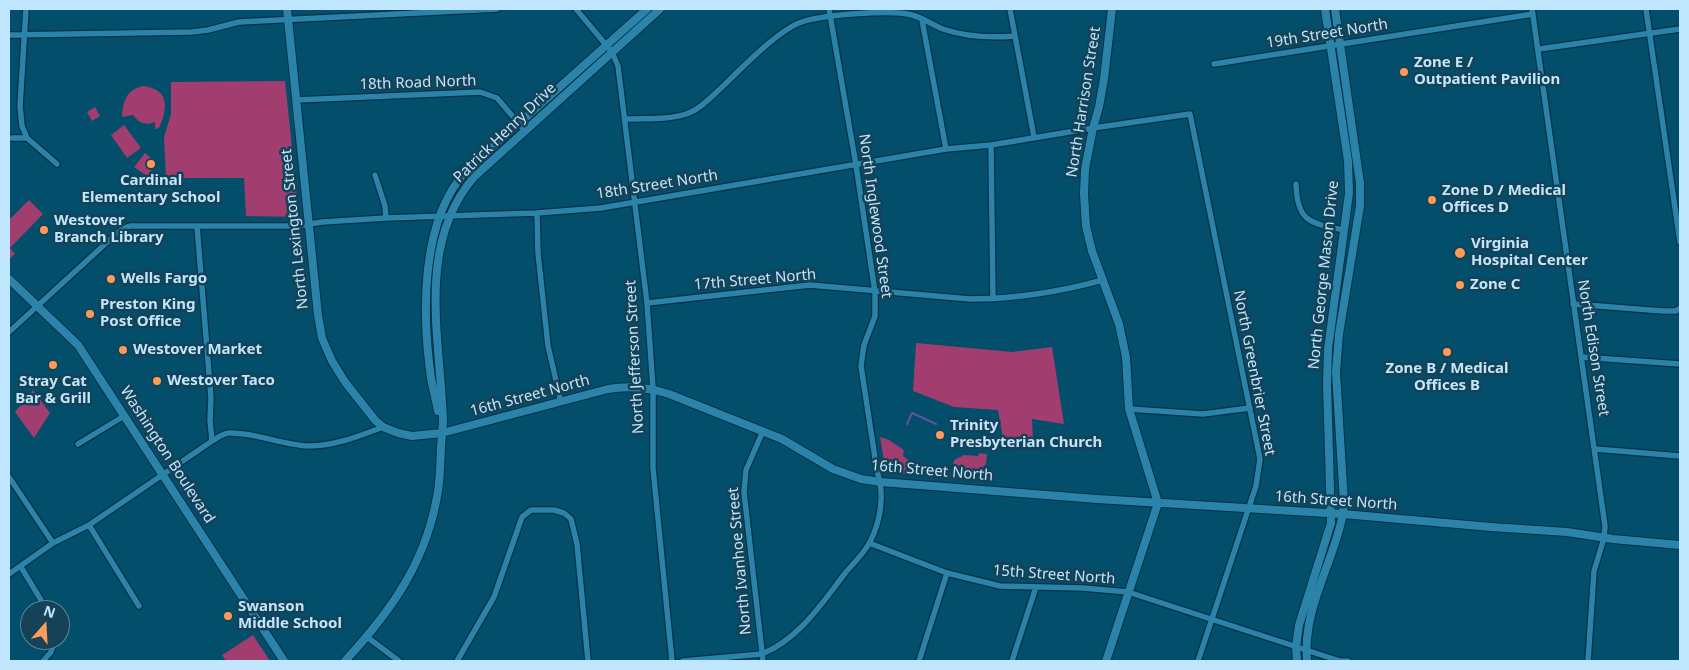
<!DOCTYPE html>
<style>
body{margin:0}
#map{position:relative;width:1689px;height:670px;overflow:hidden;background:#034e6b;font-family:"Noto Sans",sans-serif}
canvas{display:block}
.frame{position:absolute;inset:0;border:10px solid #bfe6fc;pointer-events:none}
.north{position:absolute;left:20px;top:600px;width:50px;height:50px;box-sizing:border-box;background:#154257;border:1px solid #598499;border-radius:50%;rotate:19deg;font-size:14px;font-weight:700;line-height:20px;text-align:center;color:#bfe6fc}
.north::after{content:'';display:block;margin:auto;width:18px;height:22px;background:#ff9b59;clip-path:polygon(50% 0,100% 100%,50% 72%,0 100%)}
</style>
<div id="map">
<canvas width="1689" height="670"></canvas>
<div class="frame"></div>
<div class="north">N</div>
</div>
<script>
const c = document.querySelector('canvas').getContext('2d');
c.lineJoin = 'round';
function fillPath(path, color) {
  c.fillStyle = color;
  c.fill(path, 'evenodd');
}
function stroke(path, color, width, dash) {
  c.strokeStyle = color;
  c.lineWidth = width;
  c.lineCap = dash ? 'butt' : 'round';
  c.setLineDash(dash || []);
  c.stroke(path);
}
function write(font, color, halo, rows, align = 'center') {
  c.font = font + ' "Noto Sans",sans-serif';
  c.lineWidth = 5;
  c.setLineDash([]);
  c.textBaseline = 'middle';
  c.strokeStyle = halo;
  c.fillStyle = color;
  for (const [text, x, y, turn = 0] of rows) {
    c.save();
    c.translate(x, y);
    c.rotate((+turn || 0) * Math.PI / 180);
    c.textAlign = isNaN(turn) ? turn : align;
    if (halo) c.strokeText(text, 0, 0);
    c.fillText(text, 0, 0);
    c.restore();
  }
}
fillPath(new Path2D(`
 M285 81 299 215 296 217 246 216 244 178H166L164 137 171 114V82Z
 M143 86C170 89 168 109 159 128L155 129V122C145 126 139 123 133 115L122 117C123 101 126 90 143 86Z
 M95 107 100 116 92 121 87 112Z
 M124 125 141 148 127 158 111 135Z
 M145 153 157 163 147 176 134 167Z
 M29 200 43 214 10 248 15 254 9 259V220Z
 M916 343 1012 352 1052 347 1064 424 1032 419 1033 439 1003 438 998 410 954 407 913 391Z
 M33 390 50 413 34 438 15 412Z
 M880 437 889 440 904 450 903 456 919 468 920 476C909 474 894 474 885 467Z
 M979 453 987 454 986 464 983 467 982 469 966 471 952 469 954 460 964 455 978 456Z
 M253 635 270 661H226L222 655Z`), '#a23d70');
stroke(new Path2D(`
 M907 424 912 413 936 424`), '#624fa2', 2);
const street = new Path2D(`
 M26 9 20 106 22 126 27 138
 M576 9 612 52 618 66 647 303 653 388V468L672 661
 M1010 9 1034 137
 M1532 9 1605 526 1604 538 1594 571 1588 661
 M1646 9 1680 242
 M922 20 946 149
 M9 35 192 32 208 30 239 22 497 9
 M1539 49 1680 29
 M1214 64 1533 14
 M296 100 480 92 497 98 525 131
 M625 119C645 118 668 120 686 114 699 110 710 98 720 89 740 70 775 33 799 23 818 15 892 9 912 15 923 18 933 25 943 29 966 37 991 38 1015 36
 M9 138H27L57 164
 M991 145 993 299
 M375 175 385 206 386 218
 M1296 184C1297 222 1310 223 1344 230
 M537 213 538 253 548 346 561 402
 M647 303 810 285 970 299C1015 299 1059 292 1103 280
 M1573 304 1663 311H1676L1680 308
 M9 332 116 234 124 228 130 226H298L322 222 386 218 537 213 601 208 946 149 991 145 1093 128 1190 114 1260 459 1256 486 1198 661
 M1581 357 1680 364
 M1129 409 1203 414 1250 408
 M212 441C217 438 224 433 229 433 254 432 282 445 309 446 334 446 360 436 383 427
 M78 444 124 416
 M1595 449 1680 456
 M9 477 53 543
 M89 525 139 606
 M869 543 947 573 1000 586 1083 588 1128 592 1340 661H1348
 M21 567 47 610
 M9 574 53 543 89 525 212 441 210 420 211 398 197 226
 M367 637 399 661
 M43 661 51 652 55 640
 M457 661 494 597 522 517 531 510H554L564 513 571 519 577 544 588 661
 M683 661 762 654C799 639 822 603 846 572 854 563 864 553 870 542 881 520 885 494 877 471L861 366 864 345 875 316V292L856 165 829 9
 M763 661 744 492 746 470 763 431
 M919 661 947 573
 M1012 661 1036 587`);
const secondary = new Path2D(`
 M287 9 318 315 322 338 332 361 345 382 375 420 383 427 398 433 412 436 442 433 608 389C630 385 648 387 669 394L782 439 833 469 861 479 881 482 1097 499 1343 514 1491 527 1567 532 1613 539 1680 545
 M9 279 78 345 284 661
 M438 411C436 400 433 389 431 378 422 314 420 218 468 169L647 9
 M345 661C392 610 427 561 438 491 441 472 440 453 442 434 442 430 443 426 443 422 441 341 415 246 474 177L660 9
 M1106 661 1158 503 1129 409 1126 357 1119 324 1092 251 1086 226 1084 194 1085 169 1093 128 1099 107 1104 79 1112 9
 M1297 661 1296 647 1299 625 1331 523 1327 384 1328 349 1349 193 1348 161 1325 9
 M1307 661C1302 610 1333 564 1343 514L1344 503 1336 372 1339 334 1360 206V183L1335 9`);
stroke(street, '#013247', 8);
stroke(secondary, '#013247', 10);
stroke(street, '#2c83aa', 5.5);
stroke(secondary, '#2c83aa', 8);
for (const [x, y, r, color] of [
 [1404,72,5,"#ff9b59"],
 [151,164,5,"#ff9b59"],
 [1432,200,5,"#ff9b59"],
 [44,230,5,"#ff9b59"],
 [1460,253,6,"#ff9b59"],
 [111,279,5,"#ff9b59"],
 [1460,285,5,"#ff9b59"],
 [90,314,5,"#ff9b59"],
 [123,350,5,"#ff9b59"],
 [1447,352,5,"#ff9b59"],
 [53,365,5,"#ff9b59"],
 [157,381,5,"#ff9b59"],
 [940,435,5,"#ff9b59"],
 [228,616,5,"#ff9b59"]
]) {
  const dot = new Path2D();
  dot.arc(x, y, r, 0, 2 * Math.PI);
  c.fillStyle = color;
  c.fill(dot);
  stroke(dot, '#154257', 2);
}
write('15px', '#bfe6fc', '#154257', [
 ["19th Street North",1327,34,-9],
 ["18th Road North",418,83,-2],
 ["North Harrison Street",1084,102,-81],
 ["Patrick Henry Drive",505,133,-44],
 ["18th Street North",657,185,-9],
 ["North Inglewood Street",875,216,82],
 ["North Lexington Street",295,229,-96],
 ["North George Mason Drive",1324,275,-84],
 ["17th Street North",755,280,-5],
 ["North Edison Street",1593,348,81],
 ["North Jefferson Street",635,357,-93],
 ["North Greenbrier Street",1254,373,79],
 ["16th Street North",530,396,-15],
 ["Washington Boulevard",167,455,57],
 ["16th Street North",932,471,5],
 ["16th Street North",1336,501,4],
 ["North Ivanhoe Street",740,561,-95],
 ["15th Street North",1054,575,4]
]);
write('bold 15px', '#bfe6fc', '#154257', [
 ["Zone E /",1414,63],
 ["Outpatient Pavilion",1414,80],
 ["Cardinal",151,181,"center"],
 ["Elementary School",151,198,"center"],
 ["Zone D / Medical",1442,191],
 ["Offices D",1442,208],
 ["Westover",54,221],
 ["Branch Library",54,238],
 ["Virginia",1471,244],
 ["Hospital Center",1471,261],
 ["Wells Fargo",121,279],
 ["Zone C",1470,285],
 ["Preston King",100,305],
 ["Post Office",100,322],
 ["Westover Market",133,350],
 ["Zone B / Medical",1447,369,"center"],
 ["Offices B",1447,386,"center"],
 ["Westover Taco",167,381],
 ["Stray Cat",53,382,"center"],
 ["Bar & Grill",53,399,"center"],
 ["Trinity",950,426],
 ["Presbyterian Church",950,443],
 ["Swanson",238,607],
 ["Middle School",238,624]
], 'left');
</script>
